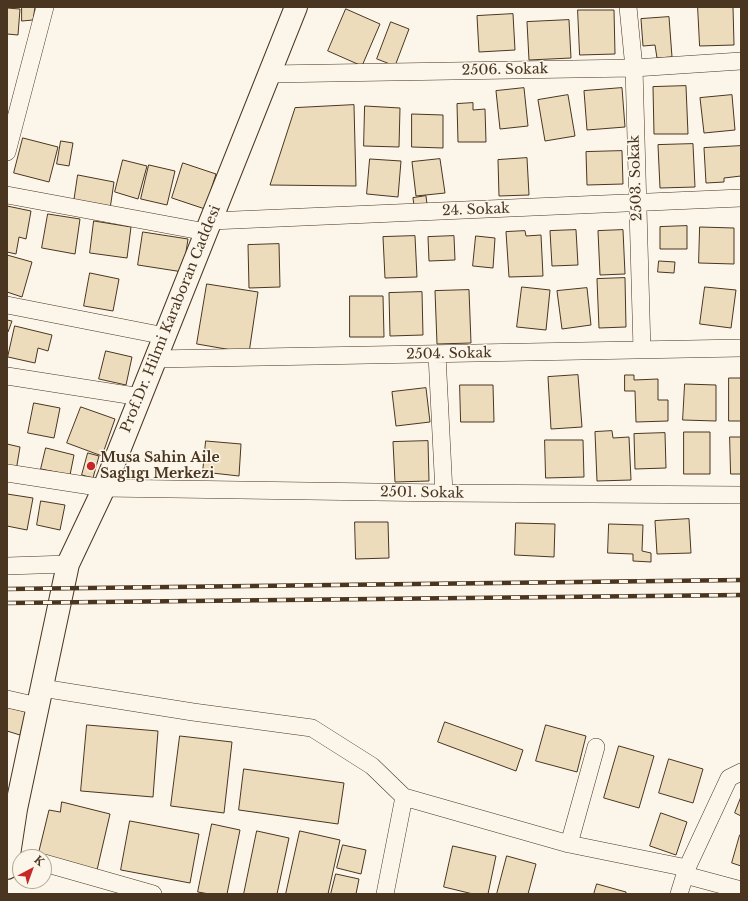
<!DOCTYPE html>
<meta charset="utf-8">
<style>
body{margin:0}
#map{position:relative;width:748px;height:901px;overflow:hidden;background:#fbf6e9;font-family:"Libre Baskerville",serif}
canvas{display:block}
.frame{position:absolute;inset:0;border:8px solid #4a3520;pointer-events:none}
.north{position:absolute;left:12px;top:849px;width:40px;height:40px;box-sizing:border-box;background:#fbf6e9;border:1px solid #b4a999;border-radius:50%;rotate:41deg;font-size:11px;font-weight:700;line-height:16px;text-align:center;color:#4a3520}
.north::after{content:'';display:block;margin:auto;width:14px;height:18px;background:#c62828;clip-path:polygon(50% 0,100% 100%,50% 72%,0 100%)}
</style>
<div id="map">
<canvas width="748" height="901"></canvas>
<div class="frame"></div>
<div class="north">K</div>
</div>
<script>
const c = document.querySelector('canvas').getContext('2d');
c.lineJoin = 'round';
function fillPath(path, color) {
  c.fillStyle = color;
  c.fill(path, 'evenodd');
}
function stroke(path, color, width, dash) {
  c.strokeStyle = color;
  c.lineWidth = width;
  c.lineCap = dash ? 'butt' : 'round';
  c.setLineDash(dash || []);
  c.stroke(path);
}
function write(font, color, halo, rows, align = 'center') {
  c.font = font + ' "Libre Baskerville",serif';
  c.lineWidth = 3;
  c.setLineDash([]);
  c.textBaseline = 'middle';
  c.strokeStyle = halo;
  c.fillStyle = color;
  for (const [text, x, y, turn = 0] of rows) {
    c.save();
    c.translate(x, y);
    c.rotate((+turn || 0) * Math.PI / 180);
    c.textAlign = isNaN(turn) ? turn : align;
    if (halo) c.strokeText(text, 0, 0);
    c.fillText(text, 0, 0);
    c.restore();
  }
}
const building = new Path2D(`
 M22 7H35L33 20 22 21Z
 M698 7H733L734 45 700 46Z
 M7 8 20 9 18 35 7 34Z
 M346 9 380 24 362 66 328 51Z
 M578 10H614L615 54 580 55Z
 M513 14 515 50 479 52 477 16Z
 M669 17 672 57 657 58 655 45 643 46 641 19Z
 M569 20 571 58 529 60 527 22Z
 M391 22 409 29 395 66 377 59Z
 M686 86 688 134H654L653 87Z
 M524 88 528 126 500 129 496 91Z
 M622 88 625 127 587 130 584 91Z
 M568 95 575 136 545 141 538 100Z
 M732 95 735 130 704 133 700 98Z
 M473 103V110L485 109 486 142H458L457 104Z
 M354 105 356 186 270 185 295 108Z
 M365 106 400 108 399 147 364 146Z
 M412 114 443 115V148L412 147Z
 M23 138 58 147 49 182 14 173Z
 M61 141 73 143 69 166 57 164Z
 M693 144 695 187 660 188 658 145Z
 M741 146V176L724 178V182L706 183 704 148Z
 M622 151 623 184 587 185 586 152Z
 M527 158 529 195 499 196 498 160Z
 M370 159 401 161 398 197 367 194Z
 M440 159 445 193 416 196 412 162Z
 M123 160 147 166 138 199 115 192Z
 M183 163 216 174 205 209 172 198Z
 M149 165 175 171 167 205 141 199Z
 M78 175 114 182 110 209 74 202Z
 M426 196 427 204 414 206 413 198Z
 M7 206 31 211 26 239 19 237 16 254 7 252Z
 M48 214 80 219 75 254 42 248Z
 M94 221 131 227 127 258 90 253Z
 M687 226V249H660V227Z
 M700 227 734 228V264L699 263Z
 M576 230 578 265 552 266 550 231Z
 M623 230 625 274 600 275 598 231Z
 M525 231 526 236 541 235 543 276 509 277 506 232Z
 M143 232 188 239 183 272 138 265Z
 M415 236 417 277 385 278 383 237Z
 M454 236 455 260 429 261 428 237Z
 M476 236 495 238 493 268 473 266Z
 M279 244 280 287 249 288 248 245Z
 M7 255 32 262 22 297 7 292Z
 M659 261 675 262 674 273 658 272Z
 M90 273 119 279 113 311 84 306Z
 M625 278 626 327 599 328 597 279Z
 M207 284 258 292 249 353 197 344Z
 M522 287 550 290 546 330 517 327Z
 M705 287 736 290 731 328 700 324Z
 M587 288 591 325 562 329 557 291Z
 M469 290 471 343 437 344 435 291Z
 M422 292 423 335 390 336 389 293Z
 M350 296H383L384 337H350Z
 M7 320 12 321 8 332 7 331Z
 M15 326 52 335 48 351 38 348 35 363 8 357Z
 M106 351 132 357 126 385 99 379Z
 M578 375 582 427 551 429 548 377Z
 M625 375H634V380L658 379V400H668V421L636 422 635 391H625Z
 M729 378H741V421H729Z
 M685 384 716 385V421L683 420Z
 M460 385H493L494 422H461Z
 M426 388 430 422 396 426 392 392Z
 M34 403 60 408 54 438 28 433Z
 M81 407 115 419 102 456 67 443Z
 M612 431 613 438 629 437 631 480 597 481 595 432Z
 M684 432H710V474H684Z
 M665 433 666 468 635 469 634 434Z
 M730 437H741V474H731Z
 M545 440H583L584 477 546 478Z
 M206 441 241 444 239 476 203 472Z
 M428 441 429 481 395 482 393 442Z
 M7 444 20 447 16 471 7 470Z
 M46 448 74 455 70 475 41 469Z
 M88 453 99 456 93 478 82 475Z
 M7 494 33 498 27 530 7 526Z
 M41 501 65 505 60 530 37 525Z
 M689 519 691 553 657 554 655 521Z
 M355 522H388L389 558 356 559Z
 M516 523 555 524 554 557 515 555Z
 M609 524 643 525 642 551 651 553V562L633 561V554L608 553Z
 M7 707 26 712 20 735 7 731Z
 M445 722 523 750 516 771 438 742Z
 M87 725 158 731 153 797 81 791Z
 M546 725 586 736 577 772 536 761Z
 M180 736 232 742 224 813 171 806Z
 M619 746 654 756 639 808 604 798Z
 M669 759 703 769 693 803 659 793Z
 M244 769 344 783 338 824 239 810Z
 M741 797V816L735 813Z
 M62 802 110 814 97 870 38 855 49 810 60 812Z
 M661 813 687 822 676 855 650 846Z
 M130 821 199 834 190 883 121 870Z
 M212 824 240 830 227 894H209L198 892Z
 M257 831 289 838 277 894H244Z
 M300 831 340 840 328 894H286Z
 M740 835H741V866L732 863Z
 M343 845 366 850 361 874 337 868Z
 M453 846 496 856 488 894H473L444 887Z
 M507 856 536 864 528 894H497Z
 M336 874 359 879 356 894H331Z
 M597 884 626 892V894H594Z`);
fillPath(building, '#ecdcbc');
stroke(building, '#4a3520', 1);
const street = new Path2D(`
 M628 7 634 68 642 350
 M270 74 634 68 741 61
 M7 152 45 7
 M7 195 206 232
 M211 221 741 198
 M7 305 165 336
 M437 355 444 493
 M156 359 741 348
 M7 376 141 397
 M7 473 104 488 444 493 741 495
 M7 566 68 564
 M42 688 193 712 312 728 372 766 404 797 569 844 687 868
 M7 699 38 706
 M569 844 596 747
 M44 863 153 894
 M685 875 741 890
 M385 894 404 797
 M679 894 687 868 729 778 741 772`);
const secondary = new Path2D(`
 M7 868 16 809 68 564 104 488 296 7`);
stroke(street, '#4a3520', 18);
stroke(secondary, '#4a3520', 24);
stroke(street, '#fbf6e9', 17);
stroke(secondary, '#fbf6e9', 22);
const rail = new Path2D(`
 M7 589 741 580
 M7 603 741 595`);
stroke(rail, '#4a3520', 4.5);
stroke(rail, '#fbf6e9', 3, [9]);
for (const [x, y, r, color] of [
 [91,466,5,"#c62828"]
]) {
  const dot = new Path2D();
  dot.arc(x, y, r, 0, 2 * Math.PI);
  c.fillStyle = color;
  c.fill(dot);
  stroke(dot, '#fbf6e9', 1.5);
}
write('14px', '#4a3520', '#fbf6e9', [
 ["2506. Sokak",505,70,-1],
 ["2503. Sokak",636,178,-92],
 ["24. Sokak",476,210,-2],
 ["Prof.Dr. Hilmi Karaboran Caddesi",171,319,-68],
 ["2504. Sokak",449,354,-1],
 ["2501. Sokak",422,493,1]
]);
write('bold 14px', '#4a3520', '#fbf6e9', [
 ["Musa Sahin Aile",100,458],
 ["Saglıgı Merkezi",100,474]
], 'left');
</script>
